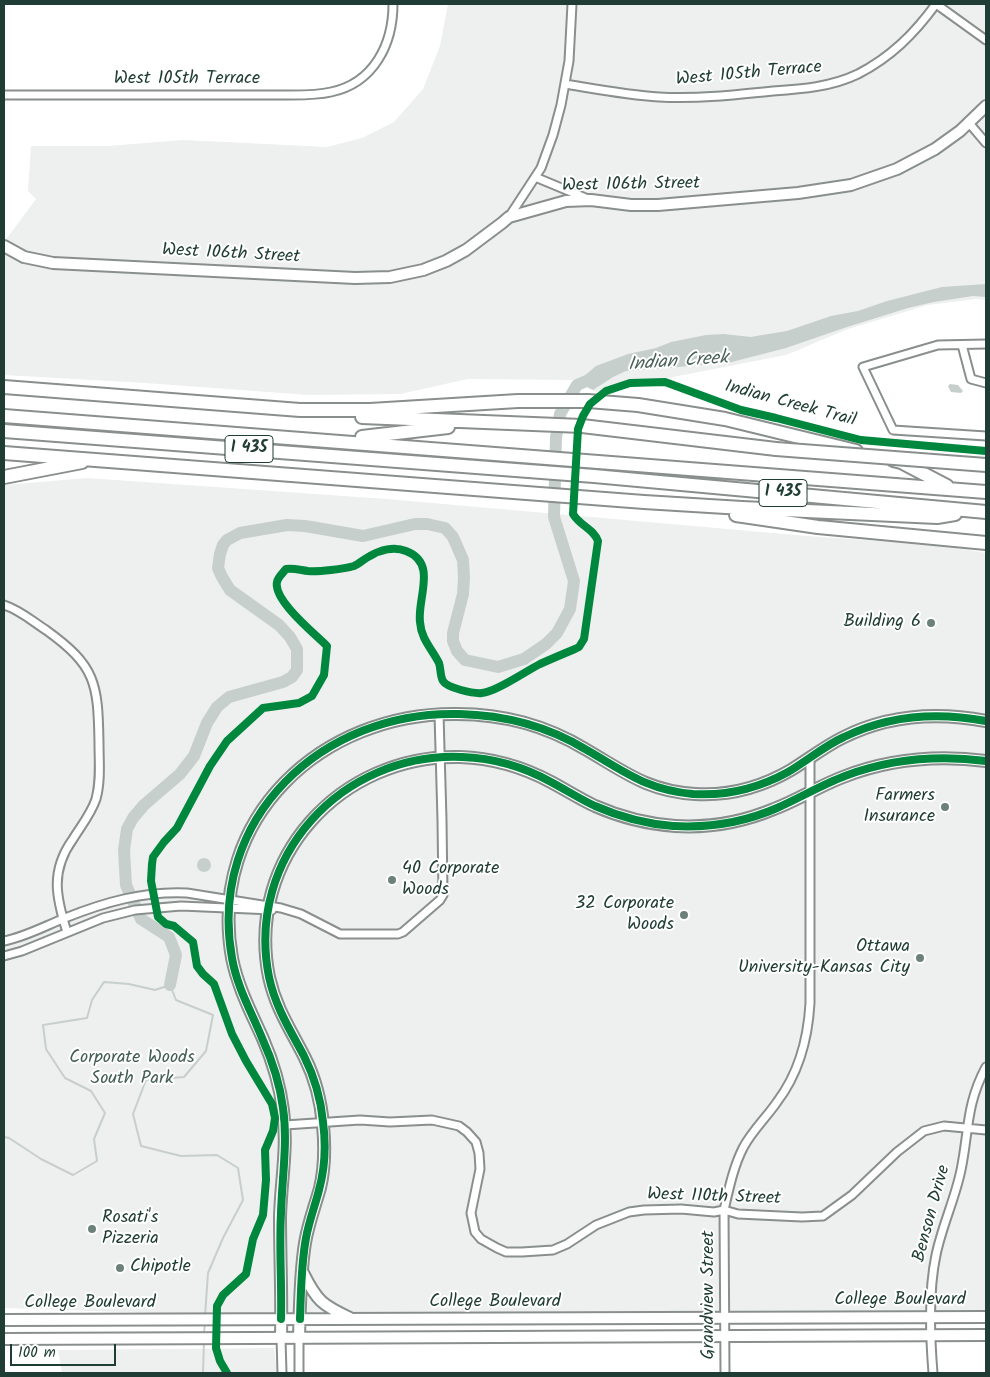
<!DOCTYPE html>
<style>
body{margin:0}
#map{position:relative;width:990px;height:1377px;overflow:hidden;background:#fff;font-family:Kalam,sans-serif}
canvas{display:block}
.frame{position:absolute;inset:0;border:5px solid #1f3d34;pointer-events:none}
.scale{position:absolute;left:10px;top:1344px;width:106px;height:22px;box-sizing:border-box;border:2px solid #1f3d34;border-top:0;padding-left:6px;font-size:15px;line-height:18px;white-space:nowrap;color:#1f3d34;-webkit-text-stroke:4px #fff;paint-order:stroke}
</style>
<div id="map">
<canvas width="990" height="1377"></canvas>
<div class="frame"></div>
<div class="scale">100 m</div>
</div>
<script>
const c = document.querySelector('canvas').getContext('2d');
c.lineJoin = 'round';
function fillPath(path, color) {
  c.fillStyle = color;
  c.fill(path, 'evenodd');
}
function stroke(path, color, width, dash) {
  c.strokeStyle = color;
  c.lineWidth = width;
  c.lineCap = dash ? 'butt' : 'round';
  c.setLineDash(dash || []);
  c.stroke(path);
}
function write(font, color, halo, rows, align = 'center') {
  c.font = font + ' Kalam,sans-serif';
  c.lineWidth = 4;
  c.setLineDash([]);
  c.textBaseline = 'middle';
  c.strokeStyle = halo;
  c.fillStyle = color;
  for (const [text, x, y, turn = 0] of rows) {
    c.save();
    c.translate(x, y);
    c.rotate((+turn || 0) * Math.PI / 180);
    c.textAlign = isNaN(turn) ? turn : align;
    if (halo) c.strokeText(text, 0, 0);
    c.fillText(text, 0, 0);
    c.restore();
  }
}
fillPath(new Path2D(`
 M448 4H986V300L976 299 928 305 848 329 786 355 596 392 573 380 468 379 400 394 309 395 145 383 4 375V242L36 199 28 191 31 146H108L183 140 327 147 362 138 394 122 423 89 440 46Z
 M87 478 387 499 807 536 880 541 957 548 986 553V1310L152 1313 4 1308V485Z
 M274 1348 277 1373H62L58 1350Z`), '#edf0ef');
fillPath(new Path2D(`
 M986 284V297L973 296 934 302 908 308 844 328 786 348 728 363 626 371 613 377 593 390 577 382 596 366 628 354 656 348 671 342 706 335 724 334 751 337 762 335 787 331 831 316 858 311 887 301 942 287Z
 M950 384 958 385 963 391 961 393 951 392 948 386Z
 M197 865a7 7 0 1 1 14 0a7 7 0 1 1-14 0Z`), '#c7cfcd');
stroke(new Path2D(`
 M4 1137 9 1138 41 1159 73 1175 97 1161 94 1139 105 1113 91 1091 65 1078 46 1049 43 1025 87 1018 92 1000 104 982 129 984 155 990 170 985 176 1000 213 1015 206 1051 184 1077 146 1080 133 1114 141 1146 181 1156 217 1155 238 1168 243 1200 223 1238 208 1273 205 1316
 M204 1333 205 1323
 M203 1373 204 1341`), '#c7cfcd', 2);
stroke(new Path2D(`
 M170 985 176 955 169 937 141 919 126 885 124 850 127 829 133 818 144 805 180 774 194 756 207 723 217 707 229 697 283 682 292 677 297 670V649L290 637 279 625 230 590 222 577 218 568 220 554 223 545 227 540 240 533 287 525 305 526 363 536 415 524H427L445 528 453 537 463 560 464 578 463 594 453 633V641L457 651 465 660 498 667 524 659 546 644 557 633 570 609 574 581 554 517 556 437 560 414 577 385 596 377`), '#c7cfcd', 12);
const street = new Path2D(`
 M936 4 986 40
 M565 84C596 89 627 95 659 97 697 99 735 95 773 91 802 89 831 87 858 74 891 57 914 34 936 4
 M4 95H292C305 95 318 95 331 92 374 83 393 44 393 4
 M969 123 986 143
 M535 177 588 199
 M509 217 541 168 553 135 561 105 569 61 572 4
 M986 344 938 345 863 367 893 430 986 436
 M962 345 971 379 986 383
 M4 605C20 610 32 621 46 630 96 666 98 683 99 743 99 762 101 781 96 799 91 814 81 826 73 839 50 871 56 897 67 932
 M4 941C25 937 45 926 65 918 105 902 144 891 187 893L281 908 301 914 340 934H398L403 932 440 900 443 895 442 820 439 714
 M4 956 22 951 103 918 135 910 181 906 272 910
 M285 1125 360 1120 390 1122 432 1120 459 1126 467 1132 476 1142 479 1153 480 1169 471 1213 475 1232 481 1239 497 1248 506 1252H522L553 1250 567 1244 596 1225 629 1212 644 1210 681 1209 714 1212 724 1210 738 1214 802 1217 823 1216 852 1195 897 1152 924 1131 944 1126 986 1130
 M281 1338 282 1373
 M299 1373V1338
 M725 1373 724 1210C729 1189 733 1168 743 1148 752 1131 766 1118 777 1102 799 1073 808 1039 810 1003V758
 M933 1373C930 1336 928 1292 936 1255 942 1226 955 1199 961 1170 969 1131 966 1104 986 1067`);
const secondary = new Path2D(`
 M4 246 24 257 53 263 355 278 390 277 423 270 446 261 466 250 502 223 509 217 566 201 591 200 631 205H658L798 193 851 185 897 169 935 149 960 131 986 106
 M303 1273C317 1301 322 1305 350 1318
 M4 1320 986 1317
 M281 1338C282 1298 280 1257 280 1217 281 1180 288 1148 283 1110 280 1086 273 1062 263 1039 251 1012 238 988 232 958 207 818 322 712 457 714 502 714 547 726 585 749 625 772 647 791 695 794 729 796 762 787 791 770 809 759 824 747 842 738 887 715 938 712 986 721
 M299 1338C300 1306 300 1274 305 1243 308 1224 315 1206 320 1188 325 1167 325 1146 323 1125 321 1102 315 1078 305 1058 291 1030 276 1009 269 977 245 858 341 754 460 757 492 758 523 767 551 782 566 790 580 799 595 806 620 817 648 824 675 826 708 828 743 822 774 809 798 800 819 786 843 777 889 759 938 755 986 761
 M4 1339 986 1335`);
const highway = new Path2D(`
 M4 387 300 410H370L518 401H588L638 405 725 419 856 451
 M4 416 986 492
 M362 417 582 426 776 449
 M4 431 594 476 986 512
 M362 437 448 427
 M4 453 644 502 742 508 937 517 955 514
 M893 460 901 462 947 486
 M4 477 82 462
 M736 515 818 527 986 543`);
stroke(street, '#898f8d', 11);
stroke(secondary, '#898f8d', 14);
stroke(highway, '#898f8d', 16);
stroke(street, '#fff', 7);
stroke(secondary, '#fff', 10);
stroke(highway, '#fff', 12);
const highwayBridge = new Path2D(`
 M776 449 986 465`);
stroke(highwayBridge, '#898f8d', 16, []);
stroke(highwayBridge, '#fff', 12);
stroke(new Path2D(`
 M281 1319C282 1284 279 1248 281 1213 282 1177 288 1143 283 1108 280 1084 272 1060 262 1038 251 1011 237 987 232 958 207 818 323 710 459 714 503 715 547 726 585 749 624 771 646 790 693 794 726 796 759 788 788 772 807 761 824 746 844 737 889 715 938 712 986 721
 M300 1319C301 1292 301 1265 306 1238 309 1221 315 1206 319 1190 325 1168 326 1144 323 1122 321 1100 314 1076 304 1056 290 1030 275 1006 269 977 245 857 342 752 462 757 493 758 524 767 551 782 566 790 580 799 595 806 620 817 647 824 673 826 708 828 745 822 777 808 800 798 821 785 845 776 890 759 938 755 986 761
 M227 1373 220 1361 216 1348 217 1306 223 1295 246 1274 253 1239 263 1215 266 1180 265 1150 273 1131 275 1118 272 1104 246 1061 232 1034 214 984 203 974 197 966 193 942 174 926 166 924 158 917 151 881 152 864 153 857 164 842 177 828 210 766 227 741 263 708 299 703 312 696 324 675 327 646C314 633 273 600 277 582 278 577 283 573 286 569 294 568 300 570 308 571 318 572 344 569 354 566 359 564 364 559 370 556 380 550 394 546 406 551 438 563 417 598 420 622 421 639 432 649 439 663 441 669 440 676 443 681 447 688 474 694 482 693 496 692 526 671 540 664 551 659 563 654 575 649L579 647 584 639 598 541C594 529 580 526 573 514L578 429 583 416 590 404 606 391 630 383 665 382 741 410 776 418 861 440 986 451`), '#00873e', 8);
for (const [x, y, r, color] of [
 [931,623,5,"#6d817b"],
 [945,807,5,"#6d817b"],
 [392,880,5,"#6d817b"],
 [684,915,5,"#6d817b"],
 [920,958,5,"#6d817b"],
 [92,1229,5,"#6d817b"],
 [120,1268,5,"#6d817b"]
]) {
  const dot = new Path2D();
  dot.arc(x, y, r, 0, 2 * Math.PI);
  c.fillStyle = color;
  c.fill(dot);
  stroke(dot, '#fff', 2);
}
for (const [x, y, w] of [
 [249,449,48],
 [783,493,48]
]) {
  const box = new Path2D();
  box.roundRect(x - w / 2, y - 13.5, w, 27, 4);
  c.fillStyle = '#fff';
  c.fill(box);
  stroke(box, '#1f3d34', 1);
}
write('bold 16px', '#1f3d34', null, [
 ["I 435",249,449],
 ["I 435",783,493]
]);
write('18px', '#1f3d34', '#fff', [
 ["West 105th Terrace",749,75,-5],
 ["West 105th Terrace",187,80],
 ["West 106th Street",631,186,-1],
 ["West 106th Street",231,255,3],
 ["Indian Creek Trail",790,405,15],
 ["West 110th Street",714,1198,2],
 ["Benson Drive",933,1214,-75],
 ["Grandview Street",710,1295,-90],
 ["College Boulevard",900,1301],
 ["College Boulevard",495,1303],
 ["College Boulevard",90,1304]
]);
write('18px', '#1f3d34', '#fff', [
 ["Building 6",921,623],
 ["Farmers",935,797],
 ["Insurance",935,818],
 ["40 Corporate",402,870,"left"],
 ["Woods",402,891,"left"],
 ["32 Corporate",674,905],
 ["Woods",674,926],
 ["Ottawa",910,948],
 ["University-Kansas City",910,969],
 ["Rosati's",102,1219,"left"],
 ["Pizzeria",102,1240,"left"],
 ["Chipotle",130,1268,"left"]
], 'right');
write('18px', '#455e57', '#fff', [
 ["Corporate Woods",132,1059],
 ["South Park",132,1080]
]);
write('italic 19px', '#4a625b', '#fff', [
 ["Indian Creek",678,363,-4]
]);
</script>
